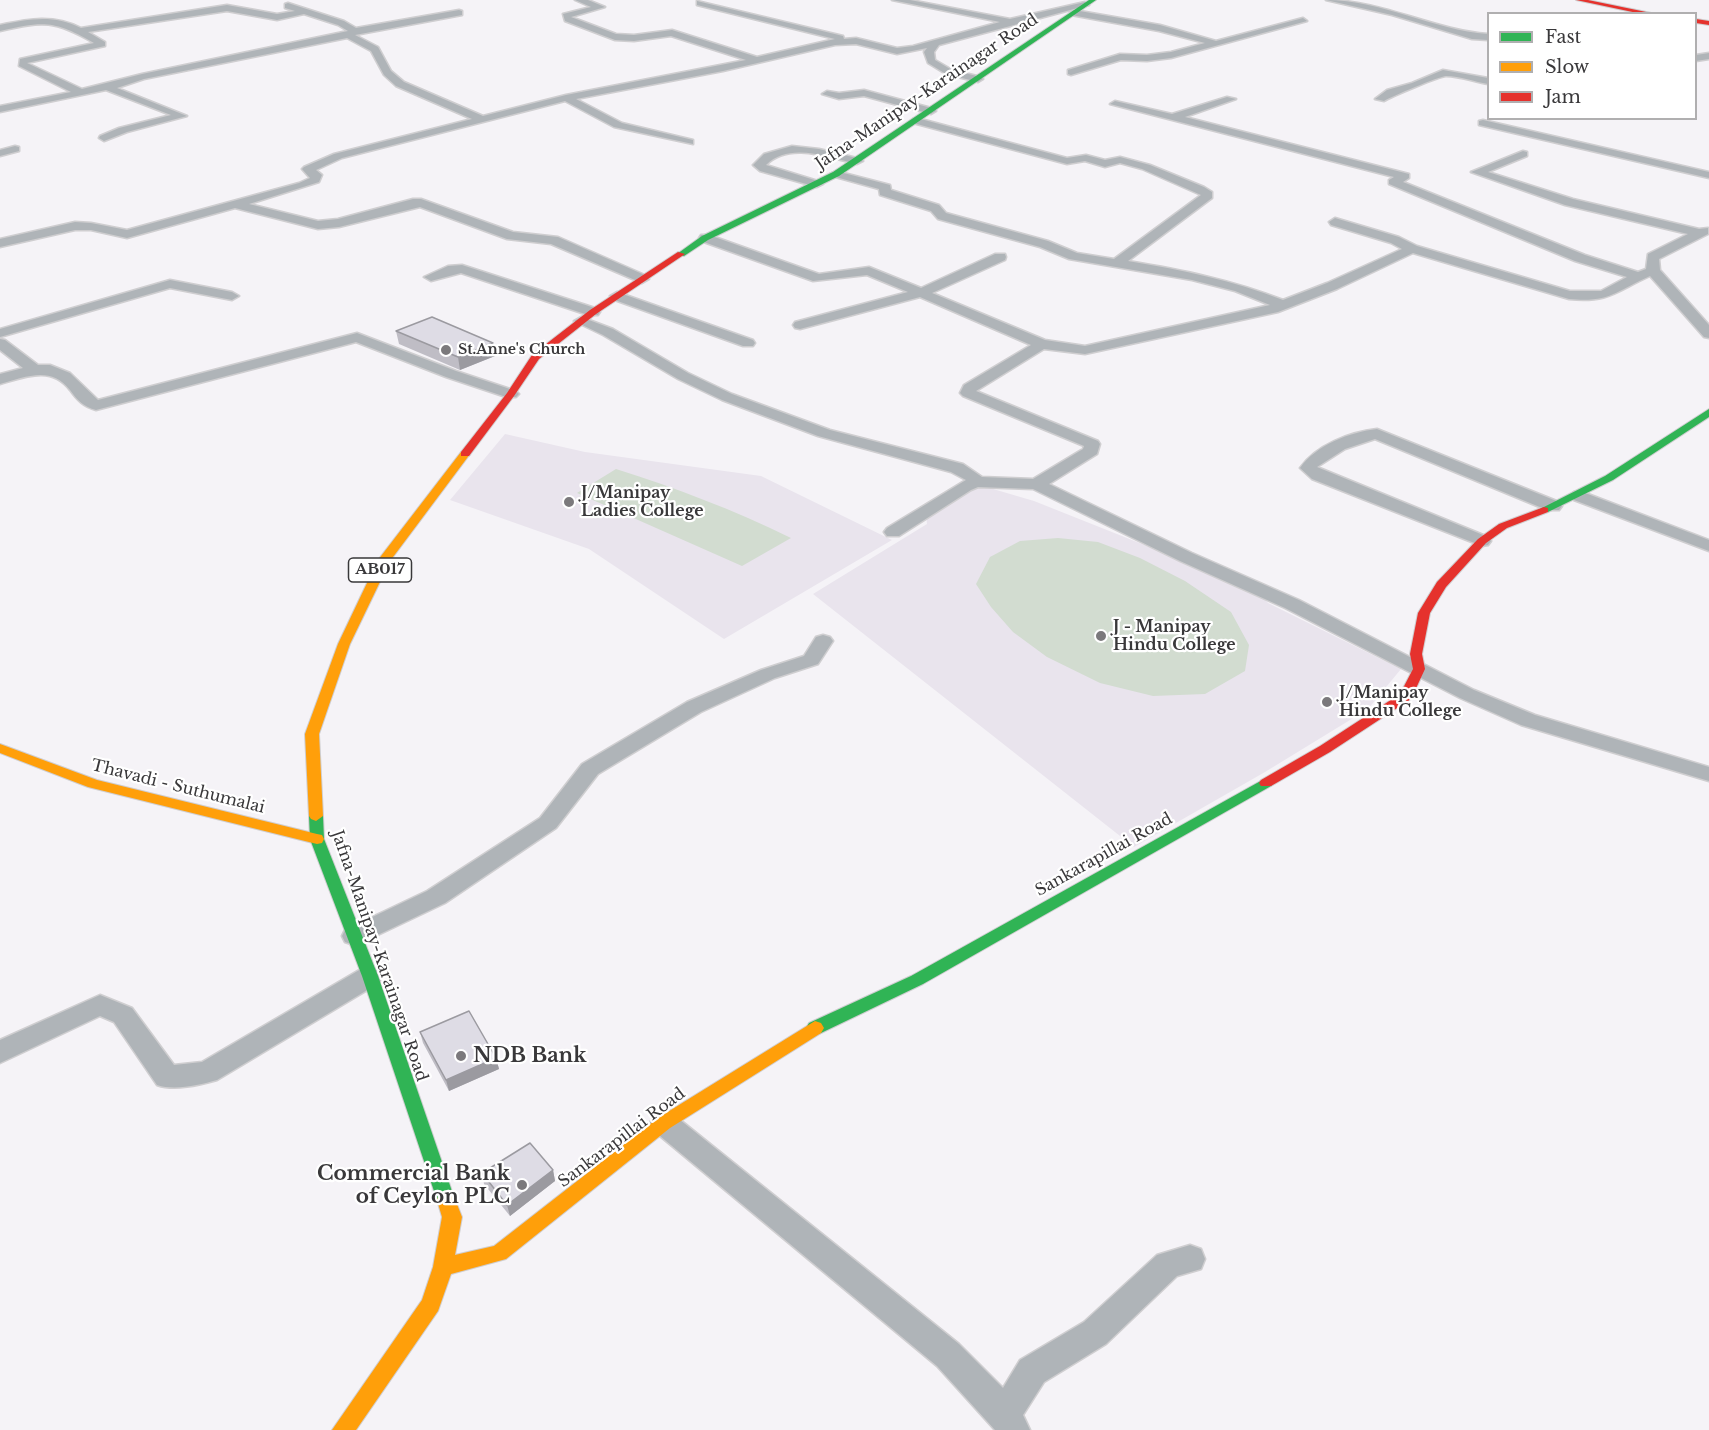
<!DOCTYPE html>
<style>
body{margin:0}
#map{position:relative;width:1709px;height:1430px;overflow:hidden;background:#f5f3f7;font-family:"Libre Baskerville",serif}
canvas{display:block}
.legend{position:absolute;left:1487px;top:12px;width:210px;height:108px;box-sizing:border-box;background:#fff;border:2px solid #b0afb0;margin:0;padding:8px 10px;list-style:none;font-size:18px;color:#39383a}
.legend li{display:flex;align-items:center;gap:12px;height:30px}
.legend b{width:30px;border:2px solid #b0afb0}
</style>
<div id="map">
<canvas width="1709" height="1430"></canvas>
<ul class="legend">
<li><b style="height:8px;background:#30b455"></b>Fast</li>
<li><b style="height:8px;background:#ff9f0a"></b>Slow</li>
<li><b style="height:8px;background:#e5322d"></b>Jam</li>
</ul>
</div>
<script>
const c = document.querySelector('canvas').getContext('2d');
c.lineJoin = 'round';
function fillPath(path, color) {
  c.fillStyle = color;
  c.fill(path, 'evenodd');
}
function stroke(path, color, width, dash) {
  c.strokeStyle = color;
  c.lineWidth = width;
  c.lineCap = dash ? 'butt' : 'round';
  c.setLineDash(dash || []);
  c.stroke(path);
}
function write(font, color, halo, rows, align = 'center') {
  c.font = font + ' "Libre Baskerville",serif';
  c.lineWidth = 4.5;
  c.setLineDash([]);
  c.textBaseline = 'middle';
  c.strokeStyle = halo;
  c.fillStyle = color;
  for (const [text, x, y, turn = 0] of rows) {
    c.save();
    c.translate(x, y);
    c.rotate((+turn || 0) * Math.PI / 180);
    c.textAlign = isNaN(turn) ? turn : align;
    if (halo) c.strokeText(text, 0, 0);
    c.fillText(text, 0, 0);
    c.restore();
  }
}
fillPath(new Path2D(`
 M505 434 585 452 761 476 892 540 724 639 589 549 450 500Z
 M976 484 1034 501 1255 589 1268 603 1401 669 1368 709 1265 772 1134 847 813 594 927 524 926 514Z`), '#e9e4ed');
fillPath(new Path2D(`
 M616 469C676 488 734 510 791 538L742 566 577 493Z
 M1058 538 1098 542 1140 558 1185 581 1231 612 1249 645 1245 671 1205 694 1153 696 1100 683 1047 657 1013 632 991 607 976 584 990 557 1020 541Z`), '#d2dcd0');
const street = new Path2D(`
 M575 0H588L605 7 571 17 616 34 634 35 672 30 757 57 835 39 697 5V1L843 36 844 39 856 38 897 48 913 46 1000 22 892 0H910L1010 19 1085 2 1089 5 939 45 934 52 935 60 952 70 981 77 983 79 978 82 946 74 928 63 924 52 927 48 897 54 856 44 835 45 723 71 576 99 622 123 693 140V144L614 127 565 101 342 158 316 170 322 175 319 182 249 204 318 221 338 219 413 199H421L513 232 558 237 647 276 649 279 642 283 551 244 507 239 420 207 339 227 318 229 235 208 127 238 91 230H75L0 247V239L75 222 91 223 127 230 299 183 310 178 302 169 304 167 334 154 472 119 396 86 384 75 371 51 347 38 144 79 117 88 187 116 127 132 104 141 99 138 100 136 119 128 171 115 106 90 0 112V106L71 92 19 66 20 59 94 43C54 20 44 21 0 31V25C29 19 53 14 81 28L227 5 277 14 295 11 285 8V4L288 3 344 21 356 28 459 10 462 11V15L355 35 378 47 391 71 404 82 483 116 566 95 746 60 671 36 634 41 615 40 565 21 563 14 591 7ZM227 11 277 20 304 14 338 25 348 31 142 74 82 89 27 63 105 46V42L88 32Z
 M1326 0C1382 0 1433 30 1488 34V40L1472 39 1392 15Z
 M1074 10 1160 25 1216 41 1303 18 1307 21 1171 58 1147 61 1121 60 1071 75 1068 74V70L1120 54 1147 55 1171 52 1205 43 1159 31 1071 15 1070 13Z
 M1709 53V59L1696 61V55Z
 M1443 70 1488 78V84C1475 82 1460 76 1446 76 1440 76 1390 97 1384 101L1375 99 1387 90 1412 83Z
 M864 90 935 109 936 111 931 114 864 96 839 99 822 94 827 91 839 93Z
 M1227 97 1236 99 1185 117 1409 174V178L1403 182 1585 255 1638 272 1646 269 1648 254 1688 234 1565 205 1471 172 1523 151 1527 152V156L1488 172 1573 199 1699 229 1708 228V234L1659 259 1660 270 1709 325V338L1704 337 1650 276C1616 291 1610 303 1569 299L1413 253 1337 289 1278 312 1085 354 1044 349 976 391 1098 441 1100 444 1097 454 1049 484 1192 553 1299 600 1474 690 1535 715 1709 767V781L1521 725 1460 698 1285 608 1180 561 1033 489 978 487 971 490 899 536H887L884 532 887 528 966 480 951 472 818 436 722 400 678 379 603 335 574 321 581 317 613 329 688 373 732 394 830 430 963 464 982 477 1033 479 1083 449 1084 446 963 396 960 393 964 385 1031 345 920 297 800 329 795 328 793 325 795 322 908 292 867 275 813 281 701 241 699 238 701 235H709L819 274 869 267 921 288 995 254H1005L1006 257 1005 260 932 293 1045 340 1085 346 1270 305 1235 291 1192 280 1069 259 1040 247 938 219 931 211 880 195 879 189 832 176 830 174 836 171 890 185 891 190 939 205 946 213 1048 241 1077 253 1114 259 1201 195 1142 169 1120 163 1105 167 1085 161 1067 164 913 123V119L917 118 1067 158 1086 155 1105 160 1120 157 1150 165 1204 187 1212 192V198L1128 261C1182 270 1232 280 1283 300L1327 283 1402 249 1391 243 1331 225 1329 222 1335 218 1399 237 1417 246 1570 291H1601L1627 277 1575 261 1389 184V180L1394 177 1110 104 1115 101 1172 114Z
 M1483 120 1709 172V178L1479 125V121Z
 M15 146 19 147V151L0 156V150Z
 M792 146 819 149 861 159 863 161 857 164C829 158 790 141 766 165L821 182 823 184 817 187 760 171 753 165 764 154Z
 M462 265 598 309 600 312 598 315H588L461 273 431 281 424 277 448 266Z
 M170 280 232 292 239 296 232 300 170 288 0 337V329Z
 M617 292 753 340 755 343 753 346H743L612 299 610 296Z
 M357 333 456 371 516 391 519 394 516 397H506L446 377 356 342 96 410C84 407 77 400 70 390 51 365 25 377 0 384V374L23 368 0 350V339L5 340 38 365H50L70 373 98 400Z
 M1377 429 1559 502 1562 506 1559 510H1547L1375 439 1345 449 1317 467 1488 537 1491 541 1488 545 1482 546 1312 479 1300 468C1316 445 1350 432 1377 429Z
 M1580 491 1709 540V551L1574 500 1571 496 1574 492Z
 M823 635 830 637 833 641 818 664 775 678 701 712 598 774 556 828 445 903 363 942 354 945 345 942 342 936 345 930 427 891 540 818 582 764 687 702 761 670 804 656 816 637Z
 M370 966 379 969 383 976 379 983 217 1080C199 1085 175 1091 157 1085L114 1022 100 1016 0 1063V1040L100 995 132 1008 174 1065 202 1062 361 969Z
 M664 1111 674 1115 959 1344 1003 1388 1020 1360 1084 1322 1157 1255 1190 1245 1201 1249 1205 1259 1201 1269 1177 1276 1106 1344 1044 1382 1023 1415 1030 1430H995L937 1366 654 1131 650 1123 654 1115Z`);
const fast = new Path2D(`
 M1089 0H1096L839 176 708 240 684 256 677 254 702 236 833 172Z
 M1709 409V417L1613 480 1548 512H1540L1538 510 1605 476Z
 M1266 778 1271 780 1273 783 1271 786 923 984 821 1033 815 1035 809 1033 806 1028 809 1023 911 976Z
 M316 811 323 816 324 839 378 976 455 1200 453 1206 446 1208 439 1206 437 1200 362 976 310 839 309 816Z`);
const slow = new Path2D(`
 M465 451 470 454 390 561 350 644 319 734 323 816 316 821 311 819 309 816 305 734 338 644 378 560 461 452Z
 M0 744 97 780 317 834 322 835 324 839 322 843 317 844 88 787 0 753Z
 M815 1021 821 1023 824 1028 821 1033 670 1128 506 1259 451 1274 438 1311 356 1430H332L422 1300 433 1267 442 1217 437 1200 439 1194 446 1192 453 1194 462 1217 455 1255 494 1246 658 1118Z`);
const jam = new Path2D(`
 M1576 0H1588L1656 14H1642Z
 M1696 19 1709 21V25L1696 23Z
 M678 252 685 254 596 314 539 359 514 396 469 456H461V452L507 393 532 355 590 310Z
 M1544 507 1548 508V512L1507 528 1486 543 1446 587 1430 613 1422 654 1425 669 1411 699 1330 752 1271 786H1261L1259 783 1261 780 1320 746 1400 694 1413 669 1410 654 1418 613 1437 582 1478 539 1499 524Z`);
stroke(street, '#cfced0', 3);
stroke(fast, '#cfced0', 2);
stroke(slow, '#cfced0', 2);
stroke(jam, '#cfced0', 2);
fillPath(street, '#afb4b8');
fillPath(fast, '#30b455');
fillPath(slow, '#ff9f0a');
fillPath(jam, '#e5322d');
fillPath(new Path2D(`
 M396 331 493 343 495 356 460 370 399 344Z
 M420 1032 496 1058 499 1069 449 1091 423 1043Z
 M553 1170 555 1181 510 1216 484 1184 482 1173Z`), '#bfbdc5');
fillPath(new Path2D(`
 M493 343 495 356 460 370 458 357Z
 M496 1058 499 1069 449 1091 446 1080Z
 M553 1170 555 1181 510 1216 507 1205Z`), '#9b9aa0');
const building = new Path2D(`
 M432 317 493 343 458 357 396 331Z
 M469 1011 496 1058 446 1080 420 1032Z
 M530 1143 553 1170 507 1205 482 1173Z`);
fillPath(building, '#dedce5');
stroke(building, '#9b9aa0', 1.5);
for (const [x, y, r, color] of [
 [446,350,6,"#7b797c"],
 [569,502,6,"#7b797c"],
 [1101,636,6,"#7b797c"],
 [1327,702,6,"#7b797c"],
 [461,1056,6,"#7b797c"],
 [522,1185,6,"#7b797c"]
]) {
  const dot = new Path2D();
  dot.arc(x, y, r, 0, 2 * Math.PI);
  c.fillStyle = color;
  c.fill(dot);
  stroke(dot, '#fff', 2);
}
write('bold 14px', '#39383a', '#fff', [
 ["St.Anne's Church",458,350]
], 'left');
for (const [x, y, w] of [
 [380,570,63]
]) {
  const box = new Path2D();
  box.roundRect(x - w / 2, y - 12, w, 24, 4.5);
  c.fillStyle = '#fff';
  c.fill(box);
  stroke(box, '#39383a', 1.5);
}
write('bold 15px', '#39383a', null, [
 ["AB017",380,570]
]);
write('16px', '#39383a', '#fff', [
 ["Jafna-Manipay-Karainagar Road",927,92,-34],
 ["Thavadi - Suthumalai",178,787,14],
 ["Sankarapillai Road",1104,855,-29],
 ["Jafna-Manipay-Karainagar Road",379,956,71],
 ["Sankarapillai Road",622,1138,-37]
]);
write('bold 16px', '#39383a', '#fff', [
 ["J/Manipay",581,493],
 ["Ladies College",581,511],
 ["J - Manipay",1113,627],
 ["Hindu College",1113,645],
 ["J/Manipay",1339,693],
 ["Hindu College",1339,711]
], 'left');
write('bold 20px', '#39383a', '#fff', [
 ["NDB Bank",473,1056],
 ["Commercial Bank",510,1174,"right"],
 ["of Ceylon PLC",510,1197,"right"]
], 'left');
</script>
